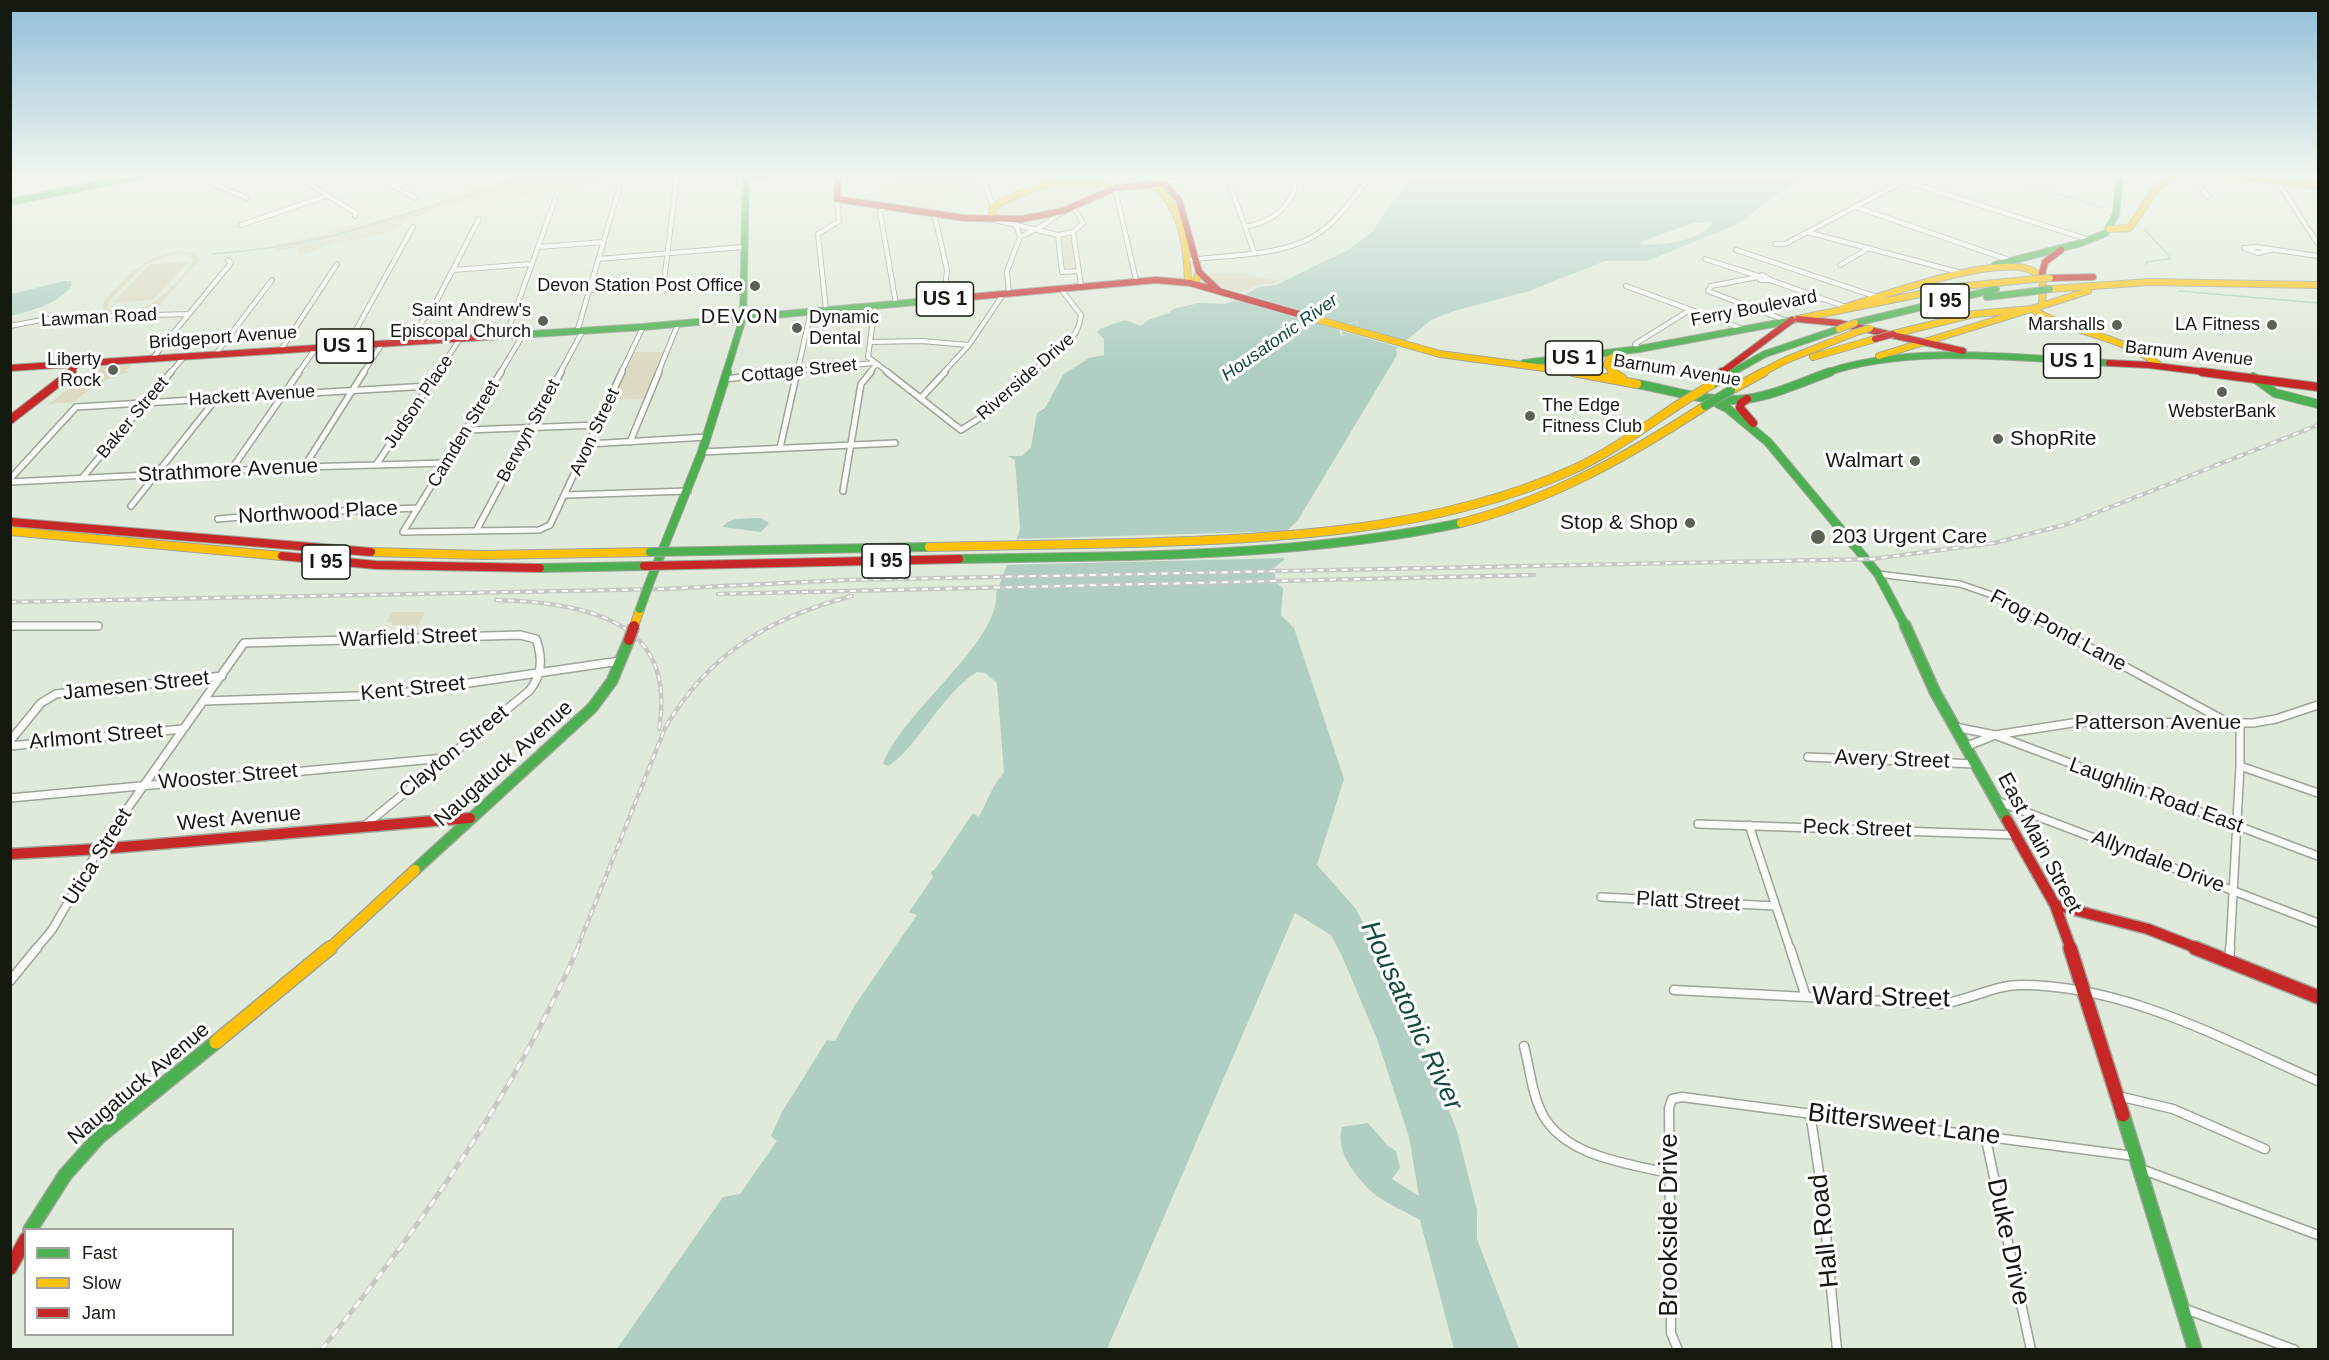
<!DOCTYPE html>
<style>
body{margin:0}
#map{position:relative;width:2329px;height:1360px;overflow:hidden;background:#e0eada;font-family:Helvetica,sans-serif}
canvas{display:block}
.frame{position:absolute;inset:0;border:12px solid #141a10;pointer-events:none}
.legend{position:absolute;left:24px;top:1228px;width:210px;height:108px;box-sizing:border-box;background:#fff;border:2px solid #a1a39f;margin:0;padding:8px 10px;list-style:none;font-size:18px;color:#141a10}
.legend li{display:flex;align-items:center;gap:12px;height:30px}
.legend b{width:30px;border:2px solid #a1a39f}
</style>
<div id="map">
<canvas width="2329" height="1360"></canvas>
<div class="frame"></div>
<ul class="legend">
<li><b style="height:8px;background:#4caf50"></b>Fast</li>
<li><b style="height:8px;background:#ffc107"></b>Slow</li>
<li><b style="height:8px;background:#c62828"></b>Jam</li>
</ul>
</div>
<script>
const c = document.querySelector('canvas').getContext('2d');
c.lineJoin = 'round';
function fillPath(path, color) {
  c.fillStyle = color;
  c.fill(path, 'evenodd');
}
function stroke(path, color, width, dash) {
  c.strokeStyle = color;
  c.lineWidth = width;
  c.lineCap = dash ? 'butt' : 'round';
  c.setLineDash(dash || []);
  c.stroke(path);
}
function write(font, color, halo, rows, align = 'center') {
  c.font = font + ' Helvetica,sans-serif';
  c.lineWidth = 6;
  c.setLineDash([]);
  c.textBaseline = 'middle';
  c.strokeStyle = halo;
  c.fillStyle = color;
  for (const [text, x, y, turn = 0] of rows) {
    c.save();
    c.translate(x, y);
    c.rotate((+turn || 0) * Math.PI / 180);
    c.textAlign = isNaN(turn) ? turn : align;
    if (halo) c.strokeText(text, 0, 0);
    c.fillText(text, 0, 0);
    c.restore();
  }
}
fillPath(new Path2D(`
 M517 174H624L603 183 573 186 513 198 441 206 426 215 411 217C395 235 364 237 341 242 328 245 314 251 301 256L297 248 276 250 278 244 322 235 342 227 367 223 429 206Z
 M893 174H976L980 184 948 189 937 210 913 208 912 203 878 198 895 180Z
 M1071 183 1098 185 1108 188 1066 208 1036 217H995C1000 191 1050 185 1071 183Z
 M1065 237 1072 239 1075 269H1064L1061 239Z
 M180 252 195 253 200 259 158 307 122 314 109 313 102 309 104 301C128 276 143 255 180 252ZM174 254 189 255 194 260C180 283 138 327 107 308L109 301 146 264Z
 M189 262 153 300 113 303 150 264Z
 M1247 273 1246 275 1279 281 1273 284H1263L1237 292 1222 287 1207 276 1210 274Z
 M635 352H664L644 399 611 400Z
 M132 365 125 371 130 372C111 375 89 388 75 401L76 402 49 404 77 382 88 378 100 367Z
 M392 612H425L416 630H421L416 635 407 636 413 625H392L393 622H386Z`), '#dcdac2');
fillPath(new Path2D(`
 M1416 174H1733L1731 181 1754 174H1808L1772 198 1740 223 1647 261H1605L1529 291 1454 311 1431 320 1396 349 1397 355 1298 520 1288 530 1284 560 1274 568 1276 583 1283 588 1281 615 1294 628 1344 779 1317 865 1356 909 1414 1023 1457 1131 1477 1210V1239L1519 1349H1454L1420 1220C1405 1211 1384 1203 1372 1192 1355 1176 1335 1151 1342 1127L1368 1123 1388 1146 1396 1151 1400 1168 1392 1179 1419 1196 1409 1137 1377 1039 1342 956 1331 935 1295 913 1107 1349 616 1350 723 1197 740 1194 777 1141 771 1136 782 1112 827 1040 835 1041 855 1005 917 915 909 912 933 877 931 872 936 868 973 813 979 817 994 786 1004 772 997 683 985 673 977 672C940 696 923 740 889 766L883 764C899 716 1001 640 996 594L1020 529 1015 460 1008 456H1022L1031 447 1037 413 1045 408 1063 375 1089 358 1104 355V339L1097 332 1100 329 1125 320 1141 326 1148 320 1169 313 1173 309 1199 303 1224 304 1235 301 1259 287 1276 285 1350 249 1373 231 1391 203ZM1713 222C1703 240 1661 247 1642 244L1640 242 1693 223Z
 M65 281H71L72 285C60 303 31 311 11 316V294Z
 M760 518 769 523 761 532 723 527C729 516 749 519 760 518Z`), '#b0cec2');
fillPath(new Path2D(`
 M1241 293 1317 315V311L1310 312 1319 310 1320 316 1347 324 1357 321 1359 326 1356 322 1349 324 1409 342 1401 348 1342 331V335L1350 334 1341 336 1339 330 1313 322 1302 325 1300 320 1304 324 1310 322 1232 299Z
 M1291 531 1287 558 1003 565 1013 539Z`), '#e0eada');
stroke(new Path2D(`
 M2017 174 2020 182 2103 208
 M2145 229C2152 241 2164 246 2170 259L2146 262V265
 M212 254C253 251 295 245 335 235 393 220 449 198 508 187L509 181 525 174
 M2179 291 2318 303`), '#b0cec2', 1.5);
const streetFar3 = new Path2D(`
 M206 174 211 183 247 198
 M293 174 356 213 355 216
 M372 174 415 198
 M451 174 468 183
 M981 174 993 207
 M1035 174 1040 184
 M1144 174 1154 185
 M1156 174 1164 183 1211 174
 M1226 174 1254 252
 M2194 177 2208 197
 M1904 181 2090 240
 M104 182 109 174
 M2278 182 2318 244
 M394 186 432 174
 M2313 186 2316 174
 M1115 188 1136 280
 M884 206 880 212 896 304
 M1073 206 1083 223 1073 232 1081 285
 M1856 207 2012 261
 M934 213 947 270 944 299
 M995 220 1058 235 1073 232
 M241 225 326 196
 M1245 227C1269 222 1287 212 1295 188L1291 174
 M1807 232 1962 273
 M1060 235H1058L1062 272 1079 271
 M1020 237 1042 226 1063 211
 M1775 244H1785L1917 174
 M538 247 604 242
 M1736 250 1880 298
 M2271 250 2258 253 2244 248 2256 247 2318 256
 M598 259 743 247
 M1705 259 1758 276
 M1188 260C1232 254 1290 258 1327 227 1345 212 1357 192 1372 174
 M1840 265 1869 248
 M453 270 531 264
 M1762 275 1771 280H1760L1758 277Z
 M1758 277 1711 286 1708 291 1787 321
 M1770 280 1846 307
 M1626 286 1743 329
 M590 290 658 285 664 282 677 174
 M1009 293 1007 271 1020 237 1016 225
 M875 306 868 357 889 373
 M826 310 818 234 839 221 837 199
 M1763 311 1821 299
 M10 326 52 318 189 314
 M577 332 619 189
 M506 336 555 200
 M407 342 434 306 479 219
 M871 342 921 341 969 345
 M347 346 413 227
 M1639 349 1635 344 1690 310
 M280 351 337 264
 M215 355 272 280
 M152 359 231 263 228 260
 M170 373 184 357
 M298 373 316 348
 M363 373 382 344
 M437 373 460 339
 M500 373 523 335
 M560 373 582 332
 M621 373 643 327
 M658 373 678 324
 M776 373 873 363
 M797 373 811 311
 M869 373 876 365
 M943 373 969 345 1004 293
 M1029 373C1050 358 1079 343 1081 315L1060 288`);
const streetFar2 = new Path2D(`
 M887 372 961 430 989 412 1031 372
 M724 379 790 372
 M921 398 945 372
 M467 430 598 425
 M630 442 659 372
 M589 444 707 437
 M780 448 797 372
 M702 452 895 443
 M376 465 438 372
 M304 467 364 372
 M231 470 299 372
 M82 478 171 372
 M10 479 76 407 429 386
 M10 482 304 467 446 463
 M843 491 861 384 871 372
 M566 495 688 491
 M131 506 216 399
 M218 519 286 513 418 508
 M476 531 561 372
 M403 532 539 530 550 525 622 372
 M403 532 501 372
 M1878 574 1960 584 1992 595 2050 627
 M10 626H98`);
const streetFar1 = new Path2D(`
 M2048 625 2227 722
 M10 626H98
 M204 701 387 695 620 661
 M1955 727 1995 735 2079 722 2253 723 2276 719 2318 705
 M10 741 41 703 56 694 222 676
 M10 746 182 729
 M1968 751 1970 745 1995 735 2318 856
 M1808 757 1976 764
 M2240 766 2318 793
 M10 798 445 758
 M1997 801 2318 923
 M1698 824 2016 835
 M1749 825 1790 949
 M1601 897 1775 906
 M36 949 52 930 99 849 244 643 520 635 536 639C543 658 542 676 529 691L363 827
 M2230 949 2240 766V723`);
const street = new Path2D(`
 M1790 948 1806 997
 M2229 962 2230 948
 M10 981 37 948
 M1674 990 1941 1004C1968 1001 1993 985 2021 985 2126 985 2224 1040 2318 1081
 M1524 1046C1530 1069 1532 1096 1544 1117 1569 1158 1629 1163 1671 1174
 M2118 1096 2173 1109 2265 1149
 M1810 1112 1822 1193 1837 1350
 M1985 1135 2031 1350
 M2141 1169 2318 1235
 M2183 1308 2295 1350
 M1678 1350 1671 1333 1669 1108 1672 1099 1682 1097 2134 1156`);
const fastFar3 = new Path2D(`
 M746 177 782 174
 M10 202 149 174
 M1995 265 2081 243 2106 233 2116 214 2120 174
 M1987 297 2036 291
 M1855 323 1996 289
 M516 335 643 327 938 300
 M1524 363 1639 349 1794 320
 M726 373 743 318 746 174
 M1731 373 1765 354 1839 329
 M1826 373C1908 344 2022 358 2109 363`);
const fastFar2 = new Path2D(`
 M2253 377 2275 393 2318 404
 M1637 384C1672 390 1710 404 1746 399 1775 395 1802 382 1830 372
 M1711 385 1734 372
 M1709 399 1727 408 1768 442 1878 574 1906 627
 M1128 556C1240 553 1351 546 1461 523
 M540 568 644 566
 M649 584 702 452 727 372`);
const fastFar1 = new Path2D(`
 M1905 625 1935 692 2007 820
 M415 870 592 708 612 681 629 640`);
const fast = new Path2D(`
 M2123 1115 2195 1350
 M30 1230 65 1175 99 1137 216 1042`);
const slowFar3 = new Path2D(`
 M1154 185C1182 208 1187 247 1188 281L1190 283 1196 281 1199 272
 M991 219 993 207C1036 183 1066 175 1115 188
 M2109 229 2129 228C2142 213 2150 192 2166 180 2187 166 2289 183 2318 186
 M2050 289 2150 282 2318 285
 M2041 306 2088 291
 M1843 308C1877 298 2013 247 2038 275 2046 283 2043 296 2041 306L1879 356
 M2032 309C2074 335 2121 334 2160 366
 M1302 315 1440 354 1581 373
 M1797 319 1955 287 2035 279
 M1893 334 1974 314 2032 309
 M1813 357 1875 339
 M1615 373 1607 365 1609 359 1618 354
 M1761 373 1786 360 1854 333`);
const slowFar2 = new Path2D(`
 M1573 372 1637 384
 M1612 372 1622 378
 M1731 390 1764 372
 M1461 523C1551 500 1628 456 1705 406
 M10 531 282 556
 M1132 543C1281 538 1433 532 1572 470 1612 452 1647 425 1684 401
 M371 552 484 555 650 552
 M634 626 640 609`);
const slowFar1 = new Path2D(`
 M329 949 415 870`);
const slow = new Path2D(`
 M216 1042 330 948`);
const jamFar3 = new Path2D(`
 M838 174 837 199 964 218 1022 219 1063 211 1115 188 1164 183 1179 200 1199 272 1219 291
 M2041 278 2045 262 2061 250
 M2050 278 2093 277
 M938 300 1156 280 1190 283 1302 315
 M1798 319 1839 323 1963 351
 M2109 363 2149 365 2213 373
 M10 368 516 335
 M70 373 77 363
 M1721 373 1792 320`);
const jamFar2 = new Path2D(`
 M2202 372 2318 387
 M1717 378 1722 372
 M1747 399 1741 403 1740 408 1753 423
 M10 420 72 372
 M10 522 371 552
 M282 556 376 565 540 568`);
const jamFar1 = new Path2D(`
 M2007 820 2055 905 2071 949
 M10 854 99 849 470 818
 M2055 905 2148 929 2199 949`);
const jam = new Path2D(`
 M2070 948 2123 1115
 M2195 948 2318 997
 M10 1268 26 1239`);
stroke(streetFar3, '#9da498', 6);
stroke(streetFar2, '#9da498', 8);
stroke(streetFar1, '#9da498', 10);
stroke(street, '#9da498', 11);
stroke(fastFar3, '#9da498', 8);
stroke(fastFar2, '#9da498', 10);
stroke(fastFar1, '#9da498', 13);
stroke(fast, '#9da498', 16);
stroke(slowFar3, '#9da498', 8);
stroke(slowFar2, '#9da498', 10);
stroke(slowFar1, '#9da498', 13);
stroke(slow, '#9da498', 16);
stroke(jamFar3, '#9da498', 8);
stroke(jamFar2, '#9da498', 10);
stroke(jamFar1, '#9da498', 13);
stroke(jam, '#9da498', 16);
stroke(streetFar3, '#fafcf9', 4);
stroke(streetFar2, '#fafcf9', 5);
stroke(streetFar1, '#fafcf9', 7);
stroke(street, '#fafcf9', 8);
stroke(fastFar3, '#4caf50', 6);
stroke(fastFar2, '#4caf50', 8);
stroke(fastFar1, '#4caf50', 10);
stroke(fast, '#4caf50', 13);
stroke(slowFar3, '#ffc107', 6);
stroke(slowFar2, '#ffc107', 8);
stroke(slowFar1, '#ffc107', 10);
stroke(slow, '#ffc107', 13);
stroke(jamFar3, '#c62828', 6);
stroke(jamFar2, '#c62828', 8);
stroke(jamFar1, '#c62828', 10);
stroke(jam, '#c62828', 13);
const railFar1 = new Path2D(`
 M718 594 1534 575
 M496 600C582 603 678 617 659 729
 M10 602 664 589 846 580 1872 559 1994 543 2068 524 2318 425
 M577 949 665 728C709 653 769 618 852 596`);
const rail = new Path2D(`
 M321 1350C421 1226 514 1094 578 948`);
stroke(railFar1, '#c6c9c4', 4.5);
stroke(rail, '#c6c9c4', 5);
stroke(railFar1, '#fff', 2, [6]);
stroke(rail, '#fff', 3, [9]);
const fastBridgeFar1 = new Path2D(`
 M2036 291 2050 289`);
const fastBridge = new Path2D(`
 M1705 406 1731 390
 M650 552 929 547
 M959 559 1128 556
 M640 609 649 584`);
const slowBridgeFar1 = new Path2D(`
 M2035 279 2050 278
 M1839 329 1855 323
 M1854 333 1870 328`);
const slowBridge = new Path2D(`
 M1684 401 1711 385
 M929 547 1132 543`);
const jamBridgeFar2 = new Path2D(`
 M1875 339 1893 334`);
const jamBridgeFar1 = new Path2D(`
 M644 566 959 559`);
const jamBridge = new Path2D(`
 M629 640 634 626`);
stroke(fastBridgeFar1, '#9da498', 8, []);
stroke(fastBridge, '#9da498', 10, []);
stroke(slowBridgeFar1, '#9da498', 8, []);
stroke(slowBridge, '#9da498', 10, []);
stroke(jamBridgeFar2, '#9da498', 8, []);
stroke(jamBridgeFar1, '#9da498', 10, []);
stroke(jamBridge, '#9da498', 13, []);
stroke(fastBridgeFar1, '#4caf50', 6);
stroke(fastBridge, '#4caf50', 8);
stroke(slowBridgeFar1, '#ffc107', 6);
stroke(slowBridge, '#ffc107', 8);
stroke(jamBridgeFar2, '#c62828', 6);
stroke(jamBridgeFar1, '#c62828', 8);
stroke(jamBridge, '#c62828', 10);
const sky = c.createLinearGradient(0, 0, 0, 364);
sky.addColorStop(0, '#91bed9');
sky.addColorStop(0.48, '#f1f6ee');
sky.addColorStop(1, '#f1f6ee00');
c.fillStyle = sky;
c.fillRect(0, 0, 2329, 364);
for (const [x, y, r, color] of [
 [755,286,6,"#5b6357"],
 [543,321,6,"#5b6357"],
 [2117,325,6,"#5b6357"],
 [2272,325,6,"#5b6357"],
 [797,328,6,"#5b6357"],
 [113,370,6,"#5b6357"],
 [2222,392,6,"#5b6357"],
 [1530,416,6,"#5b6357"],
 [1998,439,6,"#5b6357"],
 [1915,461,6,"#5b6357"],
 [1690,523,6,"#5b6357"],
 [1818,537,8,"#5b6357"]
]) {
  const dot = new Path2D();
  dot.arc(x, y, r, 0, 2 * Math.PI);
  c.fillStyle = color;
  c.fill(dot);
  stroke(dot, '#fff', 2);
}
write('18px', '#141a10', '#fff', [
 ["Devon Station Post Office",743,286],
 ["Saint Andrew's",531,311],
 ["Episcopal Church",531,332],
 ["Dynamic",809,318,"left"],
 ["Dental",809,339,"left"],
 ["Marshalls",2105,325],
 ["LA Fitness",2260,325],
 ["Liberty",101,360],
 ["Rock",101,381],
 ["The Edge",1542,406,"left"],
 ["Fitness Club",1542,427,"left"],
 ["WebsterBank",2222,412,"center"]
], 'right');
write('18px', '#141a10', '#fff', [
 ["Ferry Boulevard",1754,309,-11],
 ["Lawman Road",99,318,-3],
 ["Bridgeport Avenue",223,338,-4],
 ["Barnum Avenue",2189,354,6],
 ["Cottage Street",799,371,-6],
 ["Barnum Avenue",1677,371,9],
 ["Riverside Drive",1026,377,-41],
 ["Hackett Avenue",252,396,-4],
 ["Judson Place",419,402,-56],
 ["Baker Street",133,418,-50],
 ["Berwyn Street",529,431,-62],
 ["Avon Street",595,432,-65],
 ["Camden Street",464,434,-59]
]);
write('italic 18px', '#124a3f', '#fff', [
 ["Housatonic River",1280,338,-35]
]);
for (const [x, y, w] of [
 [945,299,57],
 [1945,301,48],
 [345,346,57],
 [1574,358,57],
 [2072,361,57],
 [886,561,48],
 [326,562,48]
]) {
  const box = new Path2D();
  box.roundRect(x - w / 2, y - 17, w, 34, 4.5);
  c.fillStyle = '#fff';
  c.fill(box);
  stroke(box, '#141a10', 1.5);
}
write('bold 20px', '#141a10', null, [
 ["US 1",945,299],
 ["I 95",1945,301],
 ["US 1",345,346],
 ["US 1",1574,358],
 ["US 1",2072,361],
 ["I 95",886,561],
 ["I 95",326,562]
]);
c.letterSpacing = '1.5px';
write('20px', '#141a10', '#fff', [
 ["DEVON",740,317]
]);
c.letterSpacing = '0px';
write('21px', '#141a10', '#fff', [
 ["ShopRite",2010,439],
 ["Walmart",1903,461,"right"],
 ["Stop & Shop",1678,523,"right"],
 ["203 Urgent Care",1832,537]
], 'left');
write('21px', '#141a10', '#fff', [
 ["Strathmore Avenue",228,471,-3],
 ["Northwood Place",318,513,-3],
 ["Frog Pond Lane",2058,631,28],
 ["Warfield Street",408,638,-2],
 ["Jamesen Street",136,686,-6],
 ["Kent Street",413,689,-6],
 ["Patterson Avenue",2158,723],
 ["Arlmont Street",96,737,-5],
 ["Clayton Street",454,752,-39],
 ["Avery Street",1892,760,2],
 ["Naugatuck Avenue",504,764,-42],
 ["Wooster Street",228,777,-5],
 ["Laughlin Road East",2156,796,20],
 ["West Avenue",239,819,-5],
 ["Peck Street",1857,829,2],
 ["East Main Street",2039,843,62],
 ["Utica Street",98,857,-58],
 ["Allyndale Drive",2158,862,21],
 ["Platt Street",1688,902,3],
 ["Naugatuck Avenue",139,1084,-40]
]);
write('26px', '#141a10', '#fff', [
 ["Ward Street",1881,998,1],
 ["Bittersweet Lane",1904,1125,7],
 ["Brookside Drive",1670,1225,-90],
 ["Hall Road",1825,1231,-96],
 ["Duke Drive",2008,1242,78]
]);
write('italic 27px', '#124a3f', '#fff', [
 ["Housatonic River",1411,1016,65]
]);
</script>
